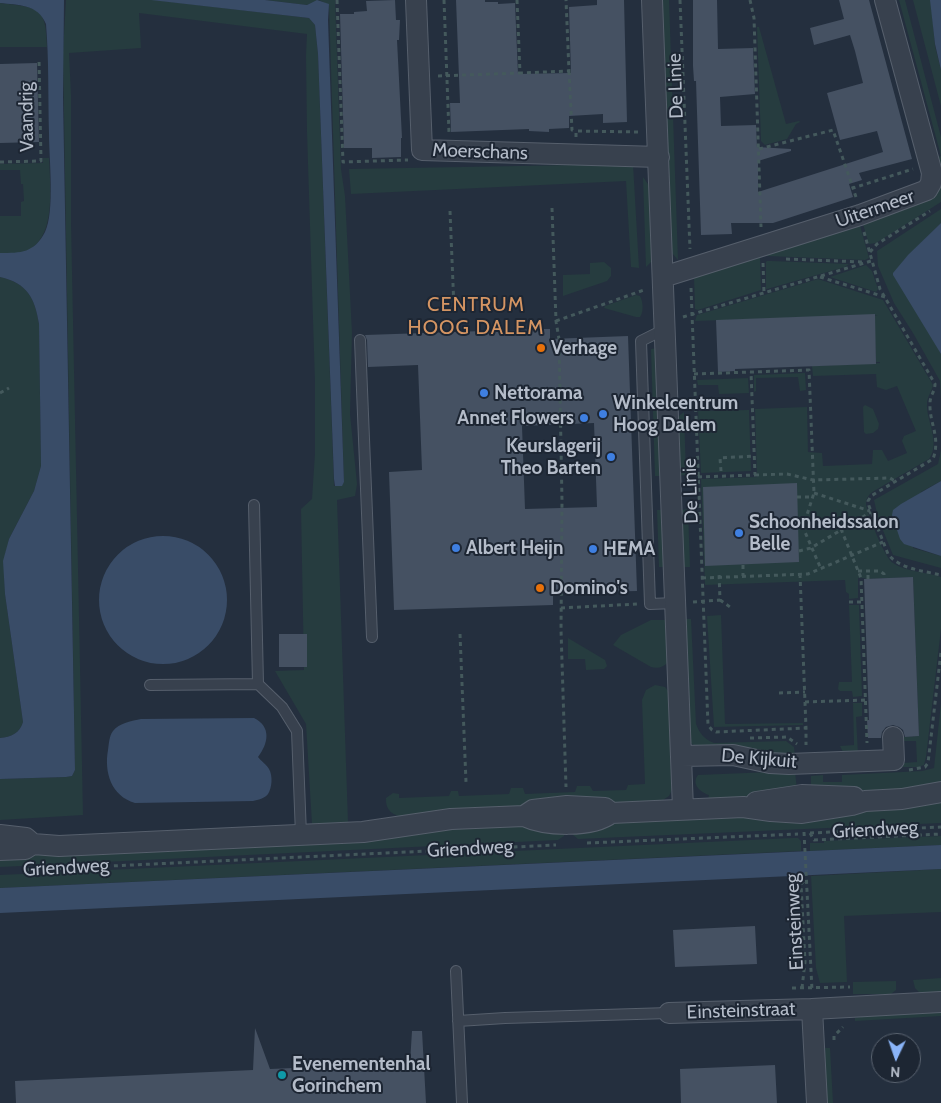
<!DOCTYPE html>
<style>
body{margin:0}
#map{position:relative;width:941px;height:1103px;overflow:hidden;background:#242f3e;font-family:Cabin,sans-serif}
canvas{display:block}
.north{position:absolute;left:871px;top:1033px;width:50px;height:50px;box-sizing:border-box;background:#1d2633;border:1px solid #59626f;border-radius:50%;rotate:183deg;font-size:14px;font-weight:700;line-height:20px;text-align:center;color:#b4bcc9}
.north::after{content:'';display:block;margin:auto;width:18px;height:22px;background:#8ab4f8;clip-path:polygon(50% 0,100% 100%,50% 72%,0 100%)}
</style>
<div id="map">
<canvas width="941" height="1103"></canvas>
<div class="north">N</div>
</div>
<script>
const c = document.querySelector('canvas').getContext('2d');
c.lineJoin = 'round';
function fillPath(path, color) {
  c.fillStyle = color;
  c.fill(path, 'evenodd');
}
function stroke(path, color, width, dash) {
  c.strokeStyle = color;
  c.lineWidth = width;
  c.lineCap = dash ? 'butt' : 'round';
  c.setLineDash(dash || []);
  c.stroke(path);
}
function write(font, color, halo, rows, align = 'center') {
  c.font = font + ' Cabin,sans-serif';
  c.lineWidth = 4;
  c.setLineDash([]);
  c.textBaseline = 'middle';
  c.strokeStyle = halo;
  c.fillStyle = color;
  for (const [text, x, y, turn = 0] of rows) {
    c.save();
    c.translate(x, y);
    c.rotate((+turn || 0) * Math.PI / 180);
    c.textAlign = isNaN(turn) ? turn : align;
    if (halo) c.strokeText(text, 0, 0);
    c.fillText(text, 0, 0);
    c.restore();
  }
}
fillPath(new Path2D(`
 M66 0H155L309 18 315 25 318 54 334 486H341L344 482 329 5 319 0 307 5 265 0H335L341 169 345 196 352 333 350 414 357 484 355 496 337 500 348 822 312 824 306 724 275 671 304 670 301 509 312 499 315 454V382L307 132 306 55 307 34 139 13 141 48 69 53 71 95V222L83 815 0 820V779L66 777 72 776 75 770 63 53Z
 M660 0H669L678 260 671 252Z
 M899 0H905L941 137V202L876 243 869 244 862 221 926 200 935 158 941 156Z
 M913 0H931L935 46 941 70V106Z
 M0 3C38 8 46 5 47 47H0Z
 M757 27H759L786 124 799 121 800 122 796 124 787 139 765 145 761 141Z
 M43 158H49C50 185 57 237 27 251 19 255 9 253 0 253V216H21V202L24 201 23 184H21L20 170H0V164L43 163Z
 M633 164 639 268 631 267 626 181 351 194 349 169Z
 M643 177 652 190 654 257 651 262 646 267Z
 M941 209V223L903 261 941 354V399L940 381 913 333 894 303 878 266 877 251Z
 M859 222 869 258 865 260 767 256 764 253Z
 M760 254 761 290 698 310 695 309 694 276Z
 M767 261H771L849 264 845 267 767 289H766V262Z
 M604 262 611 268V276L607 281 563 296V275L590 274V263Z
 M866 265 872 271 878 289 876 292 830 277Z
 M0 277C27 283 35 298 39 324L41 466 34 491 9 539 4 561 5 594 23 722C20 733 11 737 0 738Z
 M818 279 883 300 933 385C932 391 927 397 927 404 926 420 941 443 929 459L874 491C869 494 866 498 866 504 867 513 885 559 893 563 906 572 926 572 941 577V629L926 757 924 765 918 767H903V763L917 762 916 741H901V737L919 736 913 577 866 579 864 578H858V598L849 599V594L846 592 845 580 705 585 701 479 757 477 755 409 807 407 808 452 822 453 823 466 872 464 873 450H882L888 461 907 453 902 441 904 436 916 431 897 386 886 390 877 387 876 374 813 376 812 366 880 363V362H876L874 316 878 315 695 321 697 315Z
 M636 295 640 296C643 301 644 312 640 317H636L604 308 605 306Z
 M658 348 663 476H655L651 349Z
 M805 373 806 390 800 391 798 377 756 378V391L754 392V375Z
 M748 378 749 393 719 394 718 385H698L697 380Z
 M865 405 873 409 879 424 878 429 873 433 866 434 864 432 863 407Z
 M749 410 751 471 701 473 698 411Z
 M684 412 686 475 678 476 676 422 680 415Z
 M941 450V481L921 492 913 548 941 556V568L893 555 878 518 874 500 938 464Z
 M688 509 690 567H682L680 510Z
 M657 510H664L666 567H659Z
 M849 605H859L862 696 853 697 852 691H840L838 689 839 682H852Z
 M721 615 725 724 803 723V725L714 727 707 616Z
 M683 619H691L696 724C700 734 704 739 714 743L786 741 794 747 795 757 697 748 690 742Z
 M651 620H668V662C664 667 658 669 651 667L613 645 621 635Z
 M568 638 605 660 607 666 604 669 586 670 585 659H568Z
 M655 685 665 687 670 693 673 788 669 796 663 800 529 808 404 817C393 816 385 810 386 798L393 793 399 794V798L449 796 451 791H458L459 796 509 794 511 788H523L525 794 575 792 577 786H590L593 791 626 790 628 785 645 784 642 700 646 690Z
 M853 703H862V716L856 717 858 754 843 752 840 746 854 745Z
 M941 703V782L888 791 811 789V776L823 775V782H842V775L922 771 934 768Z
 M795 771 797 791 761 797 708 799 709 795C700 792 691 784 698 775Z
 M941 801V823L578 839 573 835V827L610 821Z
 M531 825 564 828V836L558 840 0 867V855L451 828Z
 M941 836V845L810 851V843H824V841Z
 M793 838H798L801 841V851L0 888V875Z
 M941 869V912L844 916 847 982 820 983 816 968 811 876Z
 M941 978V992H919L915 988 913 980Z
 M896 981V990L891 994H853V982Z
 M941 1010V1016L855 1021V1018L885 1013Z
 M825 1048H830L833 1103H826Z`), '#263c3f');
fillPath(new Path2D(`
 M0 0H64L63 97 75 770 72 776 66 777 0 779V738C11 737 20 733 23 722L5 594 3 561 9 539 34 491 41 466 39 324C35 298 27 283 0 277V253C21 253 34 253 45 232 55 212 49 158 49 134 48 97 49 60 46 24 38 4 18 5 0 3Z
 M151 0H265L307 5 317 0 329 4 328 20 344 482 342 486H335L334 479 318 54 315 25 309 18Z
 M930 0H941V70L935 44Z
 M941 223V354L893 275V273L908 255Z
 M941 481V556L904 544 900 539 892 515 893 510 901 504Z
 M99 600a64 64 0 1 1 128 0a64 64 0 1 1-128 0Z
 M254 718C272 727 268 744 258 757 261 761 267 765 269 769 273 776 272 788 268 794 265 798 258 800 253 801L135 803C111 796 104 772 108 750 109 744 109 736 113 731 119 723 132 721 141 719Z
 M941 845V869L0 913V888Z`), '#394c67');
fillPath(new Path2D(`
 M395 0 396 20H400L399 40H397L402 138H401V157L372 158V148H344L340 14H354V12L367 11 366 1Z
 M456 0H485V2H498V4L515 3 518 74 571 73 569 7 597 5V0H624L627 122 603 123V114L569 116V128L549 129V132L529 131V129L451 132 450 103H460Z
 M693 0H717L718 49 753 48 755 94 720 97 721 126 756 125 757 147 791 149V151L758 161V192L883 152 877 131 840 140 827 93 863 83 855 51 850 35 814 45 810 28 844 19 839 0H869L912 159 859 173 862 180 849 184 853 197 773 223H731L732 234 701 235 696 81H694L693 66Z
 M37 63 39 142 0 143V64Z
 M875 314 876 364 735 369V371L718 372 716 320Z
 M543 329H550V339L628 336 637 591 553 593V605L394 610 389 472 422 470 418 365 368 367 367 340 365 335ZM594 423 597 507 525 509 522 426Z
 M797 483 799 562 705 566 703 487Z
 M913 577 919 736 905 737 903 730 899 727 893 725 886 727 882 732 881 738H868L867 720H869L864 579Z
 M279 634H307V667H279Z
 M755 926 757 964 675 967 673 930Z
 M255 1028 270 1069 410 1063 412 1031H422L426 1103H16L15 1081 253 1070Z
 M775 1065 777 1103H681L680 1069Z`), '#455162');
const lane = new Path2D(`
 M665 329 641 341 650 604 675 603
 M360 340 372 637
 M254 505 258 684 282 707 297 731 301 835
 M150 685 258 684
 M456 971 462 1103
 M458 1021 505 1018 669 1013`);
const street = new Path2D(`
 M416 0 422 150 659 157
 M652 0 683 809
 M663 277 860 215 927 190 931 183 932 173 885 0
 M681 756 733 755 770 763 789 764 894 760 893 737
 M756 802 802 795 854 797
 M524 816 533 810 567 806 605 808 611 813
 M0 835 26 838 33 844
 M0 850 25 849 33 844 59 846 363 832 451 819 524 816C545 826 592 828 611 813L743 807 771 811 802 813 852 805 865 801 902 799 941 792
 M812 1009 941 1002
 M669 1013 812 1009 817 1103`);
stroke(lane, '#565f6c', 12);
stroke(street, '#565f6c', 22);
stroke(new Path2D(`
 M337 0 343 162 408 160
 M444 0 449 133
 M517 0 520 73 569 71 566 0
 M680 0 690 249
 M750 0 754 18 761 227
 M569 71 572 130 576 131
 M438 76 520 73
 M576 137V131L638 132
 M759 149 833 130 853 188
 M0 162 41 161 39 60
 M856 197 853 188 913 169
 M552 208 556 321 559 339 562 501 561 630 566 787
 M450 211 454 308
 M864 232 880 289 935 384C935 391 930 396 930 403 929 423 941 437 933 459L871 496 868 501 869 506 888 554C899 569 924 571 941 575
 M870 252 877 244 930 211
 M786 259 863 262
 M763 263 764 293
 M820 277 885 297
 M691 288 708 725 712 730 716 732 806 728V745
 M683 317 871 261
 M556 321 644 290
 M694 374 809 370 814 493 804 524 805 532 821 569
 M0 393 9 388
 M721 471 720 458 754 456
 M755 475 787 474 813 480 890 478 895 481
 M698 477 755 475 751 372
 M814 493 870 511
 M797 497H812
 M841 529 861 578 867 743
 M799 551 811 548 871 512
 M743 565V576
 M858 571H880L884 574V578
 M800 574 806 728
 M702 578 808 574 883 542
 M868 579V571
 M720 600 730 607
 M693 602 720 600 719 573
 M849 602H862
 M561 608 637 604
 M460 634 466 782
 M779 693 805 692
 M805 702 865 700
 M750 738 787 737 797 744
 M909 770 925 767 928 763 941 652
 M804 832 812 990
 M810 833 941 827
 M810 833 814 840 941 834
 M587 843 798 834
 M26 870 556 845
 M792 988 850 987
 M802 988 805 962 801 884 806 879
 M834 1040V1036L843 1027`), '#44595c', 3, [4, 4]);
stroke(lane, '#38414e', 10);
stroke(street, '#38414e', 20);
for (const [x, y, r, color] of [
 [541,348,5,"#e8710a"],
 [484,393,5,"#3f7fe0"],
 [603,414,5,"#3f7fe0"],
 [584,418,5,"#3f7fe0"],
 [611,457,5,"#3f7fe0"],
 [739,533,5,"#3f7fe0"],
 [456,548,5,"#3f7fe0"],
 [593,549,5,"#3f7fe0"],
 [540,588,5,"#e8710a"],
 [282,1075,5,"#0f9aa8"]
]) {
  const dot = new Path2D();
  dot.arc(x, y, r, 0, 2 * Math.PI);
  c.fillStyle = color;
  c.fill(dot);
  stroke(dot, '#1d2633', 2);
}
write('19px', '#b4bcc9', '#1d2633', [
 ["De Linie",676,86,-92],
 ["Vaandrig",27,117,-91],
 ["Moerschans",480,152,2],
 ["Uitermeer",875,209,-19],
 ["De Linie",691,491,-92],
 ["De Kijkuit",759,759,5],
 ["Griendweg",875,830,-3],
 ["Griendweg",470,849,-3],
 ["Griendweg",66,868,-3],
 ["Einsteinweg",795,922,-93],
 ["Einsteinstraat",741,1011,-2]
]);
write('bold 19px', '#b4bcc9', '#1d2633', [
 ["Verhage",551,348],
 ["Nettorama",494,393],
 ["Winkelcentrum",613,403],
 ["Hoog Dalem",613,425],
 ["Annet Flowers",574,418,"right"],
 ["Keurslagerij",601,446,"right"],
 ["Theo Barten",601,468,"right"],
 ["Schoonheidssalon",749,522],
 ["Belle",749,544],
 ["Albert Heijn",466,548],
 ["HEMA",603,549],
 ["Domino's",550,588],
 ["Evenementenhal",292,1064],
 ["Gorinchem",292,1086]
], 'left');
c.letterSpacing = '1px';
write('20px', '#d59563', '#1d2633', [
 ["CENTRUM",476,305],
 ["HOOG DALEM",476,328]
]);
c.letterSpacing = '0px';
</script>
